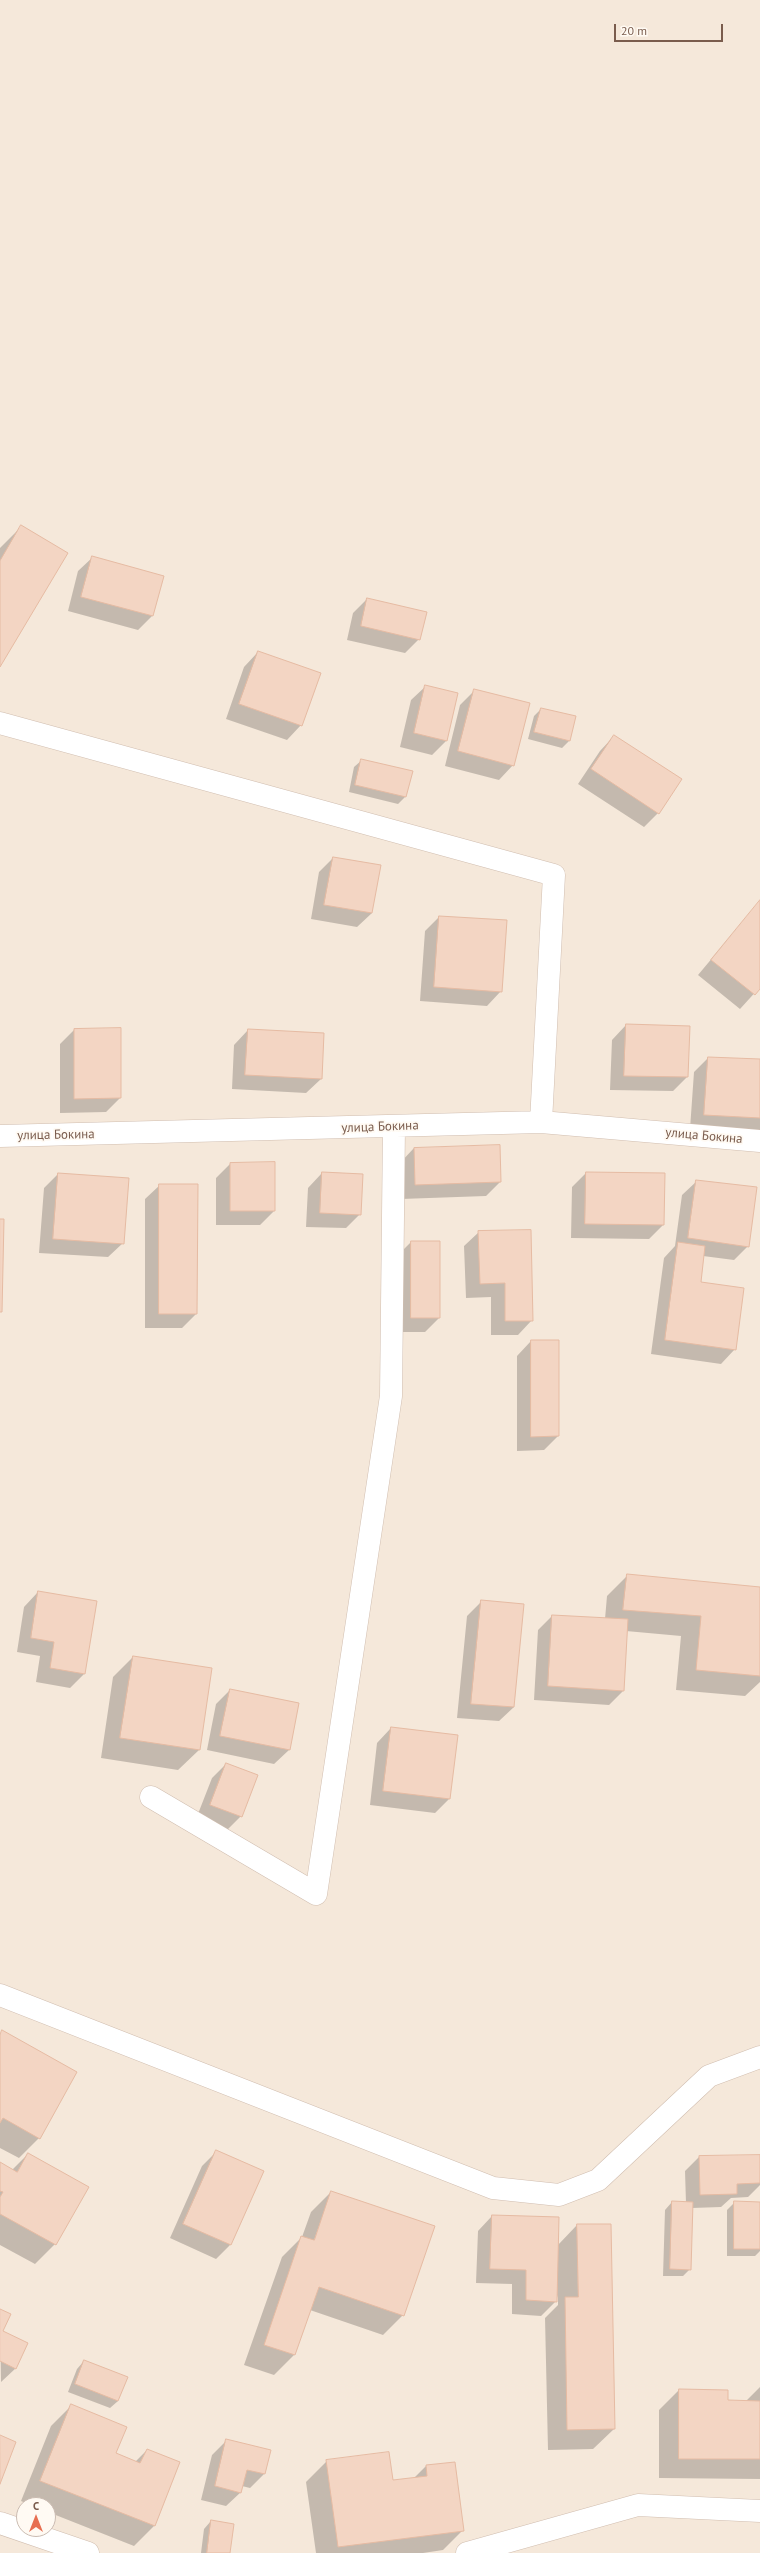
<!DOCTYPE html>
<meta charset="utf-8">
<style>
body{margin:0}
#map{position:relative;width:760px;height:2553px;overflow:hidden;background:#fdf6ec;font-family:"PT Sans",sans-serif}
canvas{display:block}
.north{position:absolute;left:16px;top:2497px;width:40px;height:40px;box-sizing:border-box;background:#fffaf3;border:1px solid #cabbb1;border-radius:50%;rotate:0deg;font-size:11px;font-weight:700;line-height:16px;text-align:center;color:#7a5c4d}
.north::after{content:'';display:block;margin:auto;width:14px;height:18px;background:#e76f51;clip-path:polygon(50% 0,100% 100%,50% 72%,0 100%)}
.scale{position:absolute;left:614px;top:24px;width:109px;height:18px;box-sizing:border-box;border:2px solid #7a5c4d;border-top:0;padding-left:5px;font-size:12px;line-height:14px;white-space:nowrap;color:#7a5c4d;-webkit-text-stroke:3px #fffaf3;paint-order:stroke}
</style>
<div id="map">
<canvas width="760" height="2553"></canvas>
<div class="north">С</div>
<div class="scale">20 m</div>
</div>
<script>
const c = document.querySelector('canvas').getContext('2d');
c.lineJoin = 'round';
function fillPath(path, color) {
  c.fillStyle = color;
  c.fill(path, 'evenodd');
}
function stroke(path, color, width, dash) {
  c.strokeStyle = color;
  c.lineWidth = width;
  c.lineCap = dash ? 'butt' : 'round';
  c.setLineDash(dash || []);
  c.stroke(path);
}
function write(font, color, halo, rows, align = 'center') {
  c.font = font + ' "PT Sans",sans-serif';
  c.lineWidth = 3.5;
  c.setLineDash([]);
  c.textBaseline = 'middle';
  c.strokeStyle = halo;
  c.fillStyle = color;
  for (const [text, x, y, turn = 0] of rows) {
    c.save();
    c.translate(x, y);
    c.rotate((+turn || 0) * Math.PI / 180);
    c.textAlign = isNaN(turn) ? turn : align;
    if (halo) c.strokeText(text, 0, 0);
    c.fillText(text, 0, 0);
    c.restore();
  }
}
fillPath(new Path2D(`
 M0 0H760V2553H0ZM24 2505H48V2529H24Z`), '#f5e8da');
fillPath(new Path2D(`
 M21 527 0 665V548Z
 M93 557 152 616 138 630 68 611 78 571Z
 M367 599 419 639 405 653 347 640 353 613Z
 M258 652 301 725 287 740 226 719 244 667Z
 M426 686 446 741 432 755 400 747 411 700Z
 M475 690 513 765 499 780 445 766 460 705Z
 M541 709 569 741 562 748 528 739 534 716Z
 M614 736 658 813 644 827 578 784 600 751Z
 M362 760 405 797 398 804 349 792 354 767Z
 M333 858 372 913 357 927 311 919 319 872Z
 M760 901V987L740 1009 698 975Z
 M439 917 501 991 487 1006 420 1001 425 931Z
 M626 1025 689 1027 687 1077 673 1091 610 1090 612 1040Z
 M74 1030 120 1098 106 1112 60 1113V1044Z
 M248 1030 321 1079 306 1093 232 1089 234 1045Z
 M708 1058 760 1060V1133L690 1129 694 1072Z
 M414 1148 500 1182 486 1196 401 1199 400 1163Z
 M230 1164 274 1211 260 1225H216V1178Z
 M322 1173 360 1214 346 1228 306 1227 308 1188Z
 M586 1173 664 1174 663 1225 649 1239 571 1238 572 1187Z
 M58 1174 127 1179 123 1243 108 1257 39 1253 44 1188Z
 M697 1181 748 1246 734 1260 703 1256 700 1283 735 1349 721 1364 651 1354 664 1258 675 1246 682 1195Z
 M160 1185 196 1314 182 1328H145V1199Z
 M479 1232 532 1320 518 1335H491V1297L466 1298 464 1246Z
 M411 1242H439V1318L425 1332H397V1256Z
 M531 1341 558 1436 544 1450 517 1451V1356Z
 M627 1576 760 1588V1682L745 1696 676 1690 681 1636 626 1631 623 1691 609 1705 534 1700 538 1630 552 1616 605 1619 607 1596Z
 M38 1592 84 1674 70 1688 36 1682 40 1656 17 1652 24 1607Z
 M481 1602 514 1707 499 1721 457 1718 467 1616Z
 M133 1657 199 1750 178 1770 101 1758 113 1677Z
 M230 1690 298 1703 289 1750 274 1764 207 1750 216 1704Z
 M391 1728 449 1799 435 1813 370 1805 377 1743Z
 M226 1764 241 1816 227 1830 196 1819 212 1778Z
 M3 2032 39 2138 19 2158 0 2148V2034Z
 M217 2151 263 2172 230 2245 216 2259 170 2238 202 2166Z
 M28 2154 55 2244 35 2264 0 2245V2163L12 2170Z
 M760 2156V2185L748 2197 731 2198 721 2207 692 2208 690 2269 683 2276H663L665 2210 672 2202 686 2203 685 2171 699 2157Z
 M331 2192 403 2315 383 2335 310 2310 294 2355 274 2375 244 2365 282 2257 302 2237 311 2212Z
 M735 2202 760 2203V2251L755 2256H727V2210Z
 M492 2216 558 2245 577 2225 614 2429 593 2449 548 2450 545 2318 558 2305V2295L556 2301 541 2316 512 2314V2284L476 2283 478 2231Z
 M0 2310 1 2332 16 2368 1 2382Z
 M84 2361 118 2401 110 2408 68 2392 77 2369Z
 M760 2387V2479L659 2478V2410L679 2390 726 2401H746Z
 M71 2406 115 2454 135 2462 147 2450 179 2463 154 2526 134 2546 48 2512V2505H30L21 2501 51 2426Z
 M227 2440 270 2451 264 2474 250 2488 242 2486 241 2492 226 2506 201 2500 212 2455Z
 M327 2461 392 2482 414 2478 426 2466 463 2530 443 2550 423 2553H316L306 2482Z
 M211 2521 229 2553H201L204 2529Z`), '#0003');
const building = new Path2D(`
 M21 525 68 553 0 667V561Z
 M92 556 164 576 153 616 81 597Z
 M367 598 427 612 420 640 361 626Z
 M258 651 321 673 302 726 239 704Z
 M425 685 458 693 447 741 414 733Z
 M474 689 530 703 514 766 458 751Z
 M541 708 576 716 570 741 534 732Z
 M614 735 682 779 659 814 591 769Z
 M361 759 413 771 406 797 355 785Z
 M333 857 381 865 372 913 324 905Z
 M760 900V989L755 995 711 960Z
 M439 916 507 920 502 992 434 987Z
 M626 1024 690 1026 688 1077 624 1076Z
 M121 1028V1098L74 1099V1029Z
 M248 1029 324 1033 322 1079 245 1075Z
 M708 1057 760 1059V1118L704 1115Z
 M500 1145 501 1182 415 1185 414 1148Z
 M275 1162V1211H230V1163Z
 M322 1172 363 1174 361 1215 320 1213Z
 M586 1172 665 1173 664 1225 585 1224Z
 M58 1173 129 1178 124 1244 53 1239Z
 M696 1180 757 1187 749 1247 688 1238Z
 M159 1184H198L197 1314H159Z
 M0 1219H4L2 1312H0Z
 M531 1230 533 1321H505V1283L480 1284 478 1231Z
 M411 1241H440V1318H411Z
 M678 1242 705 1246 701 1282 744 1288 736 1350 665 1340Z
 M531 1340H559V1436L531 1437Z
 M627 1574 760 1587V1676L696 1670 701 1616 623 1610Z
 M38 1591 97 1601 85 1674 50 1668 54 1642 31 1638Z
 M481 1600 524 1604 514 1707 471 1704Z
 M552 1615 628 1619 624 1691 548 1686Z
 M133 1656 212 1668 200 1750 120 1738Z
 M230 1689 299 1703 290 1750 220 1736Z
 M391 1727 458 1735 450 1799 383 1791Z
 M226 1763 258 1775 242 1817 210 1805Z
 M2 2030 77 2072 40 2139 3 2118 0 2123V2035Z
 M216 2150 264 2171 231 2245 183 2224Z
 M28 2153 89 2187 56 2245 0 2214V2197L3 2192 0 2191V2162L17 2172Z
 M760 2155V2183L737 2184V2194L700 2195 699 2156Z
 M331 2191 435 2226 404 2316 319 2287 295 2355 264 2345 301 2236 314 2240Z
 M672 2201 693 2202 691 2270 670 2269Z
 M734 2201 760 2202V2249H734Z
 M492 2215 559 2217 557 2302 526 2300V2270L490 2269Z
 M577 2224H611L615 2429 567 2430 565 2297H578Z
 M0 2309 11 2314 3 2331 28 2343 16 2369 0 2361Z
 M84 2360 128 2377 118 2401 75 2384Z
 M679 2389 728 2390V2400L760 2401V2459H679Z
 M71 2404 127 2427 116 2453 140 2463 147 2449 180 2462 155 2526 40 2481Z
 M0 2435 16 2442 0 2484Z
 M226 2439 271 2450 265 2474 247 2470 241 2493 215 2486Z
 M389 2452 393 2480 427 2476 426 2465 455 2462 464 2531 338 2547 326 2460Z
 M211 2520 234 2524 230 2553H207Z`);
fillPath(building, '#f3d5c3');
stroke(building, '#e6bba3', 1);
const minor = new Path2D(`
 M0 723 554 875 541 1122
 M0 1136 541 1122 760 1141
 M151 1797 316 1894 391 1396 394 1126
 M0 1995 493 2188 559 2195 598 2180 709 2076 760 2057
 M0 2523 88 2553
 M467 2553 638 2505 760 2511`);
stroke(minor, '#d1beb0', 23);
stroke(minor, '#fff', 22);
write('13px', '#7a5c4d', '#fffaf3', [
 ["улица Бокина",380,1127,-2],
 ["улица Бокина",56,1135,-1],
 ["улица Бокина",704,1136,5]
]);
</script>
